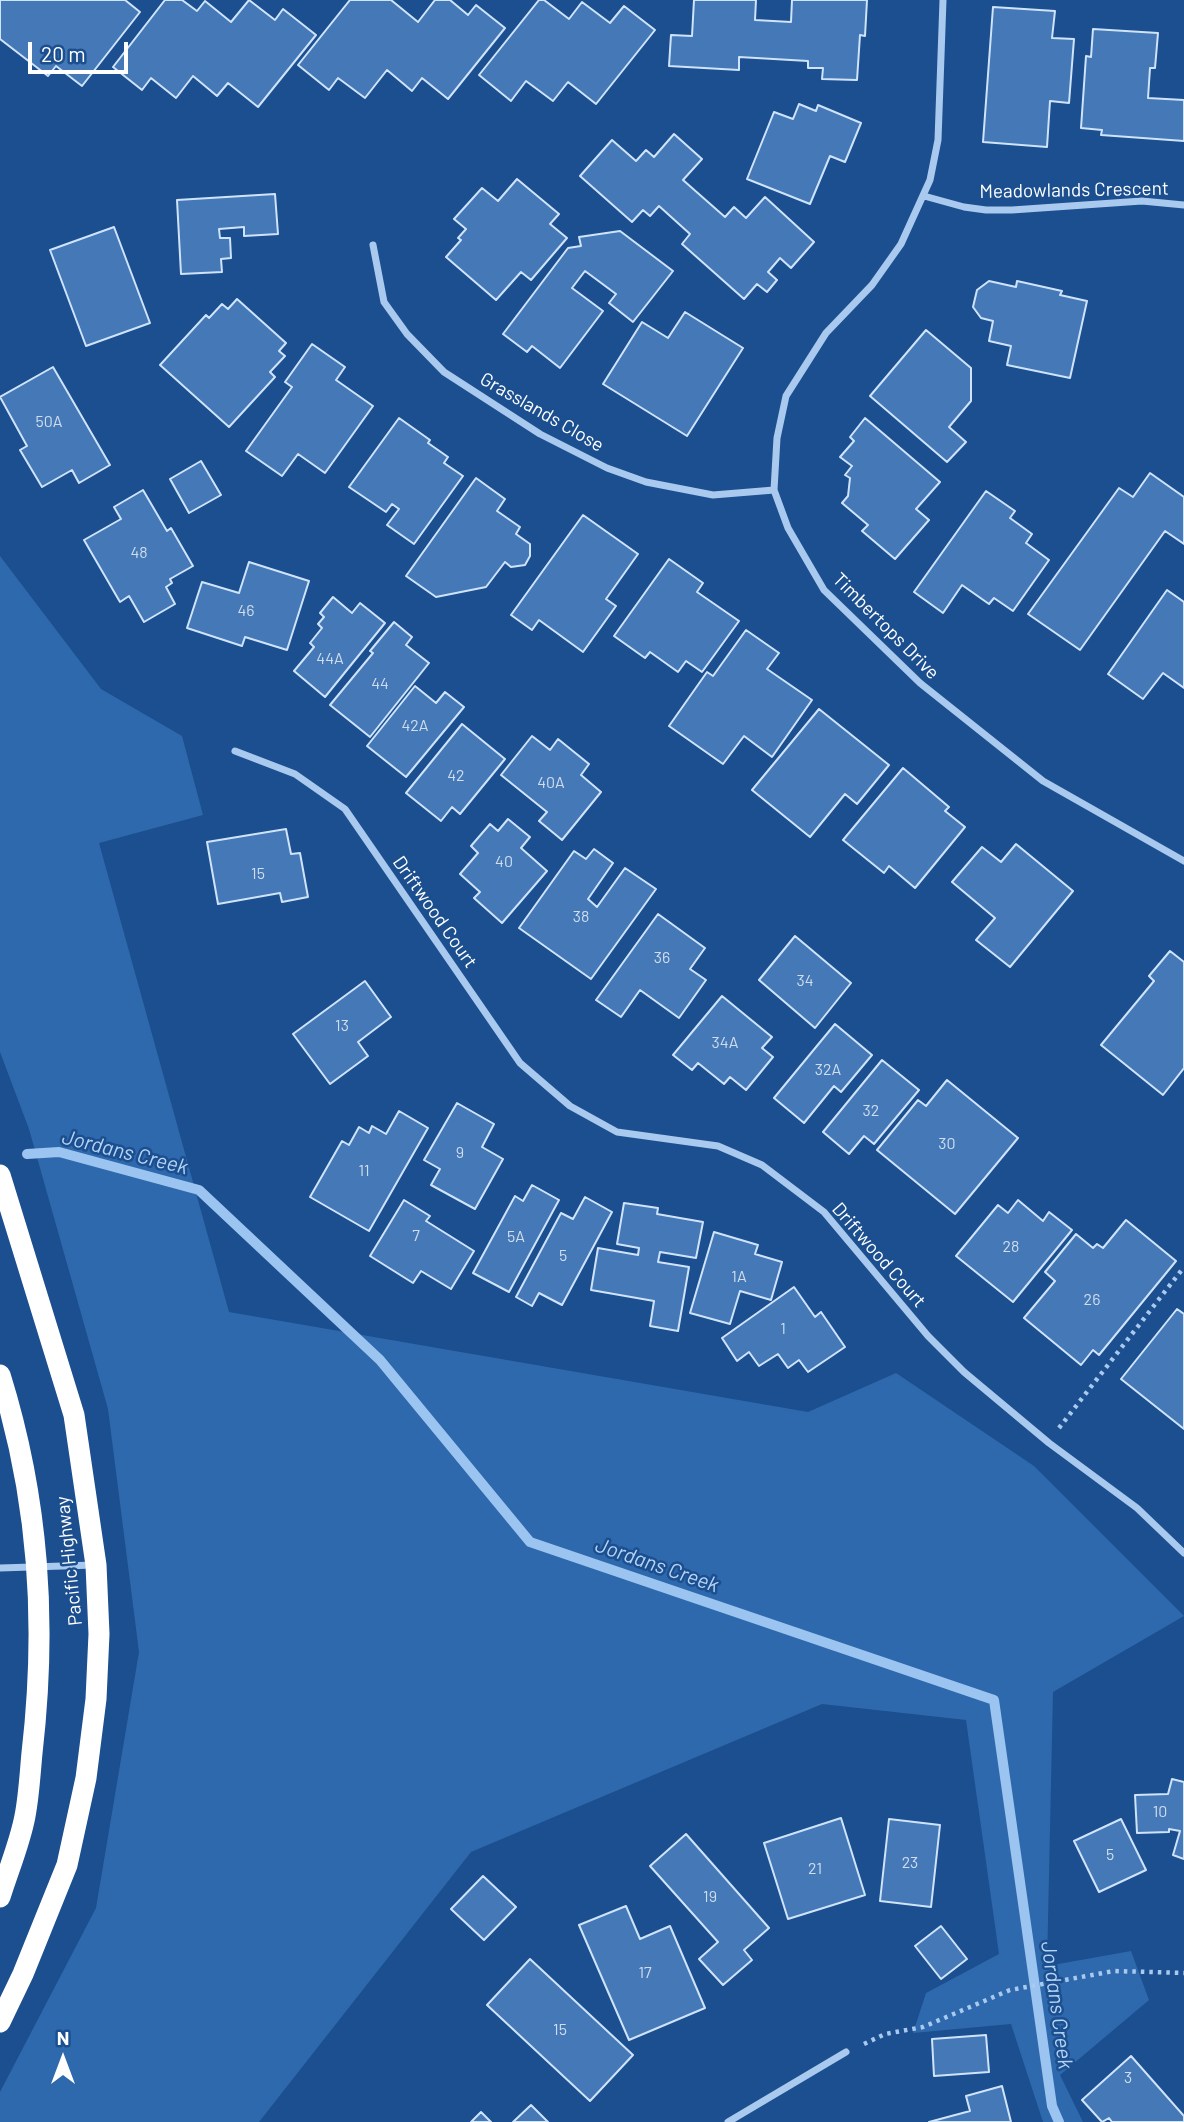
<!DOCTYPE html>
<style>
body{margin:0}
#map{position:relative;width:1184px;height:2122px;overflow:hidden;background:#1b4f8f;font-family:Barlow,sans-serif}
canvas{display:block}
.north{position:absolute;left:28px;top:2024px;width:70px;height:70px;-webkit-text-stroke:5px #1b4f8f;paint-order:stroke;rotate:0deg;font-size:19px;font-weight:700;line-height:28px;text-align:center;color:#fff}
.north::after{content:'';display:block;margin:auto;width:24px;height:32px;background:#fff;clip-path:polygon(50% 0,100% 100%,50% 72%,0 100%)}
.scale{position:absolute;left:28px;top:42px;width:100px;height:32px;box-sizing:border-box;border:4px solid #fff;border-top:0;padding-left:9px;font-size:21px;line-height:24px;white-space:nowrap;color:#fff;-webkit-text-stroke:5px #1b4f8f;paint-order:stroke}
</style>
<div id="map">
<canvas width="1184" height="2122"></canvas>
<div class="north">N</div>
<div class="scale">20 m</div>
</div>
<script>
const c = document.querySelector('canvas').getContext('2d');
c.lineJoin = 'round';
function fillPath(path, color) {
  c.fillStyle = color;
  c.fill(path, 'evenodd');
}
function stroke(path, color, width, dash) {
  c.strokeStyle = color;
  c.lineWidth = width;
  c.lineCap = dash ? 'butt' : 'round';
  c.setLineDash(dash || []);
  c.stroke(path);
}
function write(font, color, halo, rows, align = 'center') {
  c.font = font + ' Barlow,sans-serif';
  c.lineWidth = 5;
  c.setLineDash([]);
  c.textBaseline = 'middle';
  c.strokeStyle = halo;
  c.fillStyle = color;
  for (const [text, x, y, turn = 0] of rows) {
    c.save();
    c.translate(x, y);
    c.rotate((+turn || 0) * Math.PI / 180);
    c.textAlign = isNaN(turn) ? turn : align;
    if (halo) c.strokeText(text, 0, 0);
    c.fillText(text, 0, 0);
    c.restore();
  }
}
fillPath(new Path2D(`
 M0 556 101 689 182 736 203 815 99 843 229 1312 808 1412 896 1373 1034 1466 1184 1616 1053 1692 1047 1966 1131 1951 1149 2000 1060 2075 1083 2122H1043L1011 2024 913 2033 926 1993 999 1954 966 1720 822 1704 471 1852 259 2122H0V2092L96 1908 139 1652 108 1409 29 1129 0 1052Z`), '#2e69ad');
stroke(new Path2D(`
 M27 1154 59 1152 199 1190 380 1360 530 1542 994 1700 1052 2106 1059 2122`), '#9cc4f0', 10);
const building = new Path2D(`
 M0 0H125L140 12 82 86 56 66 48 76 0 39Z
 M165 0H182L197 11 205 1 231 22 249 0 275 20 283 9 316 35 258 107 228 83 217 96 193 76 176 98 151 78 142 90 113 67Z
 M350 0H391L418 22 435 0H450L468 15 476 5 505 28 448 99 422 78 412 91 387 70 365 98 338 78 329 90 298 65Z
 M539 0H544L569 19 582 2 610 23 624 6 655 30 596 104 568 82 553 101 526 81 511 101 479 75Z
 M694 0H756L755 20 791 22 792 0H867L865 36 860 35 857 80 822 79 823 68H808V61L739 57V70L669 66 671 35 692 36Z
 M993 7 1055 11 1052 38 1074 39 1069 103 1050 101 1047 147 983 142Z
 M1093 29 1158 33 1155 68H1150L1148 98 1184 100V141L1101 135 1102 130 1081 128 1086 56 1091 57Z
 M799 104 816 111 818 105 861 123 845 162 830 156 810 204 747 179 774 112 793 119Z
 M674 134 702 159 683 180 725 217 734 207 746 218 765 197 814 242 791 268 780 258 768 272 777 280 767 292 757 284 744 299 682 244 690 234 659 206 650 216 643 210 632 222 580 176 612 140 636 161 646 150 654 157Z
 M517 179 559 214 550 224 567 238 531 280 521 272 496 300 446 257 461 240 458 238 466 229 454 219 482 188 498 201Z
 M275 194 278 234 244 236V227L219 229 220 238H230L231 258 221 259 222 272 181 274 177 200Z
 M114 227 150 323 86 346 50 250Z
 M620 231 673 271 633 322 609 303 616 294 585 271 572 288 603 311 560 368 532 346 527 352 503 334 568 248 581 246 579 237Z
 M989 281 1016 287 1017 281 1062 291 1060 295 1087 301 1070 378 1007 365 1011 346 989 341 993 321 981 318 973 307 977 290Z
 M237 299 286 343 279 351 285 356 270 372 275 377 229 427 160 365 206 315 209 318 222 304 228 309Z
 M685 312 743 348 687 436 603 384 642 322 668 338Z
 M926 330 971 368V401L949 427 966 442 947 462 870 396Z
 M312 344 345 367 336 380 373 406 325 473 298 454 282 476 246 451 292 387 285 382Z
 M53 367 110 465 79 483 72 470 42 487 20 450 27 446 0 397Z
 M399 418 430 440 428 443 448 457 444 463 463 476 414 544 387 525 399 509 392 504 386 512 349 487Z
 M865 418 940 482 916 509 929 520 895 559 862 531 868 525 842 503 848 496 850 478 845 475 852 466 840 457 854 441 850 437Z
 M201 461 221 495 189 513 170 479Z
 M1150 473 1184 497V544L1165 531 1080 650 1028 614 1119 488 1133 497Z
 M476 478 505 499 497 511 520 527 516 534 530 544V556L525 565 511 567 505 562 486 587 436 597 406 576Z
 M143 490 167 531 171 528 193 566 170 579 172 583 166 587 175 604 144 622 129 596 120 602 84 540 121 519 114 507Z
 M986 491 1015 511 1010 518 1032 534 1026 543 1049 560 1013 611 994 598 989 604 962 585 943 613 914 592Z
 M583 515 638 554 606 599 616 606 583 652 539 620 532 630 511 615Z
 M669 559 703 583 697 592 739 621 702 672 686 661 678 672 650 652 645 658 614 636Z
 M249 562 309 581 287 650 245 637 242 646 187 628 202 582 239 593Z
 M1167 590 1184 602V688L1163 673 1143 699 1108 674Z
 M333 597 352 613 360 603 385 623 325 697 294 671 314 647 310 643 322 628 318 624 324 617 320 613Z
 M394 622 412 637 406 645 429 663 370 737 330 705 373 653 370 651Z
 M746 630 779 653 767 669 812 700 772 757 744 736 723 764 669 726 707 672 713 676Z
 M415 686 436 703 445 692 464 707 406 777 367 746Z
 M819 709 889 765 857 804 845 794 810 837 752 790Z
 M462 724 505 759 460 814 452 807 441 821 406 793Z
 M532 736 550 750 558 739 589 764 581 775 601 792 562 840 539 821 547 812 501 775Z
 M903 768 949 807 945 811 965 827 915 888 889 866 884 873 843 840Z
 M508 819 530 837 521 848 547 871 502 923 474 898 480 892 460 874 478 853 471 846 490 824 498 831Z
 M286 829 291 854 300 853 308 897 282 902 280 893 218 904 207 842Z
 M1016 844 1073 891 1010 967 976 940 995 918 952 882 982 847 1001 862Z
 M594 849 613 863 588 899 597 907 625 868 656 889 591 979 519 928 574 851 586 859Z
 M658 914 705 948 690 969 706 980 679 1018 640 990 621 1017 596 1000Z
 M795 936 851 983 815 1028 759 980Z
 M1170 951 1184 962V1068L1163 1095 1101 1045 1154 981 1149 976Z
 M365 981 391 1017 358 1042 368 1056 330 1084 293 1034Z
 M722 996 772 1037 762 1048 773 1057 746 1090 730 1077 724 1084 698 1063 692 1070 673 1055Z
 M835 1024 872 1055 841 1092 834 1086 804 1123 774 1098Z
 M882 1060 919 1090 874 1144 864 1136 849 1154 823 1132Z
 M947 1080 1018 1138 955 1214 877 1150 918 1100 926 1106Z
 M457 1103 494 1124 482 1147 503 1159 475 1209 431 1185 440 1169 424 1160Z
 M399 1111 428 1128 369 1231 310 1197 342 1141 349 1145 359 1127 369 1133 372 1126 386 1134Z
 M532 1185 559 1200 509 1292 473 1273 515 1196 523 1201Z
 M585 1197 612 1212 562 1305 539 1293 532 1306 516 1297 561 1213 573 1219Z
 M404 1200 430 1216 426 1221 474 1251 451 1289 421 1271 413 1283 370 1256Z
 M1018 1200 1043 1221 1049 1212 1072 1230 1013 1302 956 1256 998 1205 1008 1213Z
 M624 1203 658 1208 657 1214 703 1222 696 1258 660 1252 658 1262 689 1267 678 1331 650 1326 654 1301 591 1290 598 1248 638 1255 639 1248 617 1244Z
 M1126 1220 1176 1261 1099 1355 1093 1350 1081 1365 1024 1318 1055 1281 1045 1272 1076 1234 1093 1248 1097 1244 1103 1248Z
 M714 1232 758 1245 755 1254 782 1262 771 1300 740 1291 730 1324 690 1313Z
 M794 1287 815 1317 821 1312 845 1347 808 1372 799 1360 788 1368 778 1354 759 1366 749 1352 737 1361 722 1338Z
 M1177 1309 1184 1314V1429L1121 1379Z
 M1172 1779 1184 1782V1859L1173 1855 1180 1831 1169 1829V1832L1137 1833 1135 1795 1168 1794Z
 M841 1818 865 1895 788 1919 764 1843Z
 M889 1819 940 1825 931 1907 880 1901Z
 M1121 1819 1146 1870 1099 1892 1074 1841Z
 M686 1834 769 1928 744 1950 752 1960 723 1985 699 1959 718 1942 650 1866Z
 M483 1876 516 1907 484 1940 451 1909Z
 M626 1906 640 1939 670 1926 705 2008 629 2040 579 1925Z
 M941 1926 967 1959 941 1979 915 1946Z
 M530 1959 633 2055 590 2101 487 2005Z
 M986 2035 989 2072 934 2076 932 2039Z
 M1131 2056 1184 2116V2122H1112L1109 2118 1102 2122 1082 2100Z
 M1002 2086 1011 2122H929L970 2111 966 2096Z
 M531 2105 548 2122H513Z
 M481 2112 491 2122H471Z`);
fillPath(building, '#4478b7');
stroke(building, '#cfe3fa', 2);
stroke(new Path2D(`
 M1059 1428 1184 1267
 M864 2044 885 2034 923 2027 1010 1990 1114 1971 1184 1973`), '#a9c9ee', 4.5, [3.5, 5]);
stroke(new Path2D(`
 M943 0 938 140 930 180 901 244 872 285 826 333 786 396 777 438 774 490 788 528 824 590 920 683 1043 781 1184 861
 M924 196 964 207 986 210H1012L1142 201 1184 205
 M373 245 384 302 407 334 444 372 540 434 607 468 646 482 713 495 774 490
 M235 751 295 774 345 809 520 1063 570 1106 617 1132 718 1146 762 1165 824 1212 928 1336 964 1372 1049 1443 1137 1508 1184 1553
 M0 1568 94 1565
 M728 2122 846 2052`), '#a9c9ee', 7);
stroke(new Path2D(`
 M0 1175 74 1415 96 1565 99 1634 96 1699 86 1778 67 1865 23 1974 0 2022
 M0 1375C39 1500 47 1623 32 1753 30 1774 29 1795 25 1816 20 1843 8 1871 0 1897`), '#fff', 21);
write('16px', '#d0dded', null, [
 ["50A",49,422],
 ["48",139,553],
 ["46",246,611],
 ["44A",330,659],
 ["44",380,684],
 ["42A",415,726],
 ["42",456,776],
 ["40A",551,783],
 ["40",504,862],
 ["15",258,874],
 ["38",581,917],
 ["36",662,958],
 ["34",805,981],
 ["13",342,1026],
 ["34A",725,1043],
 ["32A",828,1070],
 ["32",871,1111],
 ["30",947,1144],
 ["9",460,1153],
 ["11",364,1171],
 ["7",416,1236],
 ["5A",516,1237],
 ["28",1011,1247],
 ["5",563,1256],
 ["1A",739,1277],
 ["26",1092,1300],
 ["1",783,1329],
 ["10",1160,1812],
 ["5",1110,1855],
 ["23",910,1863],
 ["21",815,1869],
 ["19",710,1897],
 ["17",645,1973],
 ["15",560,2030],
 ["3",1128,2078]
]);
write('19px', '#fff', '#1b4f8f', [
 ["Meadowlands Crescent",1074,190,-1],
 ["Grasslands Close",542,412,30],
 ["Timbertops Drive",886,626,45],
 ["Driftwood Court",435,912,55],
 ["Driftwood Court",879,1255,49],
 ["Pacific Highway",69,1561,-96]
]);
write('italic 21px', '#b5d3f5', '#1b4f8f', [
 ["Jordans Creek",125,1152,14],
 ["Jordans Creek",657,1565,19],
 ["Jordans Creek",1057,2005,82]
]);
</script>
